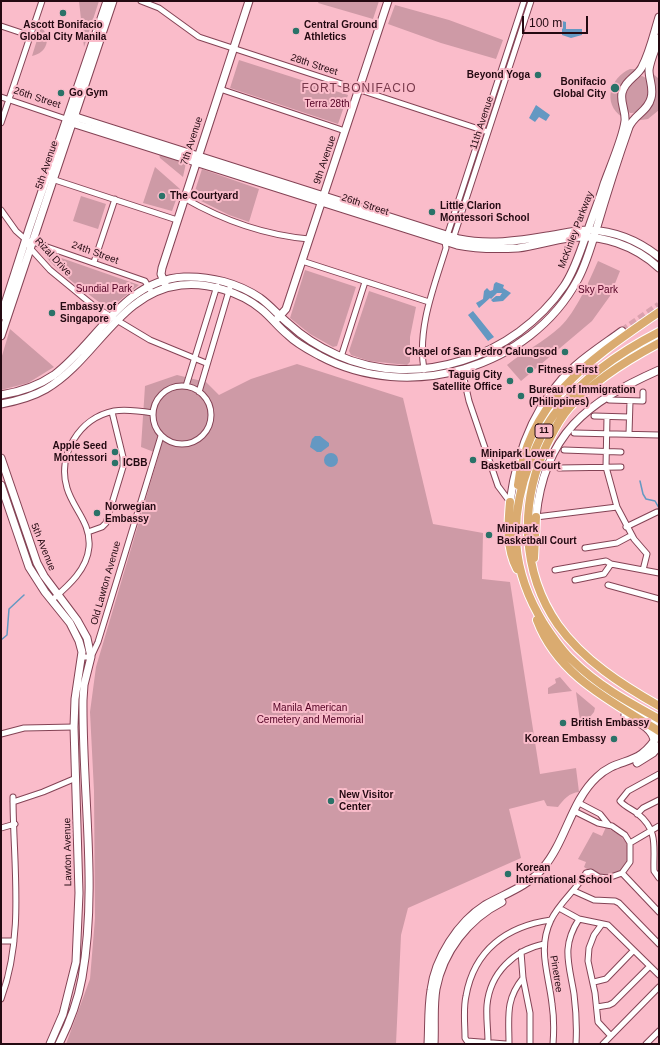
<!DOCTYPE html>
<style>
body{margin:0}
#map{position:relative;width:660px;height:1045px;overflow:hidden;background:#fabcca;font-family:Helvetica,sans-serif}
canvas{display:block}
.frame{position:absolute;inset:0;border:2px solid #230911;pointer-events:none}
.scale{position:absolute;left:522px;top:16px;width:66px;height:18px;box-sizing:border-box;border:2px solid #230911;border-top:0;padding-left:5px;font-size:12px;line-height:14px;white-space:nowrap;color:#230911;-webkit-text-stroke:3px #fabcca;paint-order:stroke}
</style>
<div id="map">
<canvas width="660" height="1045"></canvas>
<div class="frame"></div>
<div class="scale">100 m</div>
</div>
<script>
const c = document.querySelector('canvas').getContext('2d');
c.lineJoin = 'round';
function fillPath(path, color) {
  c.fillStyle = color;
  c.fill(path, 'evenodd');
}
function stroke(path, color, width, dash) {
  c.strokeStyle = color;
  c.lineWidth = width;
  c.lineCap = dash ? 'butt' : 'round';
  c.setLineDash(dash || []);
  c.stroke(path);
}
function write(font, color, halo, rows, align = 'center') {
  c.font = font + ' Helvetica,sans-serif';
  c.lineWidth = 4;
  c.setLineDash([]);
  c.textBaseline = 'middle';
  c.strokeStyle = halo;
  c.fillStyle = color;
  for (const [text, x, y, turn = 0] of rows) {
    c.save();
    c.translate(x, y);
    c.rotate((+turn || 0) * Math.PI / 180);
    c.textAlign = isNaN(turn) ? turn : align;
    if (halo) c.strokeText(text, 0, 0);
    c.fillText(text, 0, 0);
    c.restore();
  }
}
fillPath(new Path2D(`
 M79 1H99L84 47Z
 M319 1H379L373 19 318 3Z
 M395 5 449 20 503 40 496 59 441 43 388 24Z
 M41 27C52 38 47 53 32 56Z
 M239 60 348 95 338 124 230 88Z
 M630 69H640C618 77 615 97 622 117 602 103 610 78 630 69Z
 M651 72 659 79V110L648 119 634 121C656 112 660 92 651 72Z
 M642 76 646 78C652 90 648 114 630 113 618 103 626 77 642 76Z
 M159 154 186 163 183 177 160 158Z
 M155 167 180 189 172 211 143 203Z
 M202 169 259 189 249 222 229 215 193 197Z
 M81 196 106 204 98 229 73 221Z
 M47 253 139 285 109 309C96 300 50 267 45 254Z
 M598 261 620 271 610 296 592 321 521 381 507 365C524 351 544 342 560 327 576 312 589 281 598 261Z
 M305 270 356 287 337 346 333 347 310 334 290 318Z
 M369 291 416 307 410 337V362L407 365 369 361 351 355 349 351Z
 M10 329 54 367 28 383 1 390V359Z
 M297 364 403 398 433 524 483 533 482 579 510 582 540 774 576 768 579 792C569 793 564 799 558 807L547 806 544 800 509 809 521 858 408 908 401 935 396 1044H66L90 979 95 918 94 791 90 712 96 667 159 454 141 447 145 386 177 375 206 382 219 395 251 379Z
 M560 677 572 691 548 694V688L556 683 555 679Z
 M576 692 595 708 594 712 581 728Z
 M606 827C612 831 620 834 624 840 635 855 625 874 607 876 599 877 590 871 584 867L586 862 578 859 593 832 602 836Z`), '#ce9aa6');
fillPath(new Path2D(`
 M562 21 566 22V29H582V35L571 38 562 35Z
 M536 105 550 115 546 121 539 117 535 122 529 118Z
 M496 282 504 285 503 288 511 293 503 301 493 302 491 300 496 296H500L502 293H497L491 299 490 298 479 308 476 303 483 299 484 291 487 288 490 291 493 290 494 284Z
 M473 311 494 337 488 341 468 315Z
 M315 436H320L329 443V446L321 452H317L310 447 312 439Z
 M324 460a7 7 0 1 1 14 0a7 7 0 1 1-14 0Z`), '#6498c2');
stroke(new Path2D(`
 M640 481 643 494 646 499 655 501 659 508
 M1 640 7 635 9 609 24 595`), '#6498c2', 1.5);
stroke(new Path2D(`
 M622 331 659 305`), '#daa1ae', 7, [7, 3.5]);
const street = new Path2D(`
 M141 1 159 8 199 37 488 132
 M1 26 31 36
 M220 89 345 131
 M1 97 66 119
 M1 123 42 1
 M52 179 177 220
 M184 198C224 221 263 235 309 239
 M1 210 16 231 25 239 30 248 50 270 95 307 150 340 206 363
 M453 239 531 1
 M30 241 145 281 152 293
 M302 261 429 302
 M94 262 115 199
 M341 357 365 282
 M424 370C417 328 434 287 446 248L445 242 524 1
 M462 370 469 401 498 486 510 502
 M153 415a29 29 0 1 1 58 0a29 29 0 1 1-58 0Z
 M186 386 217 286
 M199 392 231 284
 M609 400 643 401V392
 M594 416 629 417
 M607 417 606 467 617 507 634 539 647 554 643 570
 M574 433 659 435
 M629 434 630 401
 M564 450 621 452
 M559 468 621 467
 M536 517 617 507
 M626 527 657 512
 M88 532 102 527 106 523 123 467V457L112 412
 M585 548 617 543 632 535
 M555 570 606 561 611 564
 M575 580 604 574 611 564 659 573
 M608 585 659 599
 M52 600C68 586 87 570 89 547 91 522 73 509 67 488 57 455 79 418 114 411 127 409 140 411 153 413
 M82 657H91L98 642 161 436
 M1 734 24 728 74 727
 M659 774 628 791 620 801C625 807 632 809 638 814 659 831 653 848 654 871L659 878
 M13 802 43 792 76 778
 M579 803 600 814 608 824
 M637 814 643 808 659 800
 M1 828 15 824
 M630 843 659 826
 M622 873 659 912
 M574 891 594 900 615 901 619 903 659 944
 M559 908 579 919 608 925 659 975
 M602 924 594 935 589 948 588 961 595 993 598 1022 611 1036
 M1 941H14
 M521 952 523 978 530 1013V1044
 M594 982 606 979 633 951
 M1 999C25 934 13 864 13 797
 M597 1007 609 1005 613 1003 649 967
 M488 1042C488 1030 486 1017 487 1005 490 973 514 950 544 944
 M506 1044 467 1041 465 1038C465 1024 463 1009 466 996 474 950 507 926 551 920
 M509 1044C509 1017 505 1000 523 978
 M553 1044C554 1031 554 1017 552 1004 549 975 537 949 551 920 559 903 576 890 586 873L591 872 599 877 608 878 622 873 630 862V843L625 835 612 826 598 823 574 811
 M576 1044C577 1027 576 1010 574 994 569 963 561 947 579 919
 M603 1044 659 987
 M646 1044 659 1031`);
const secondary = new Path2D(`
 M66 119 72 123 457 245C476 249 498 249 518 248 535 246 552 240 569 238 600 233 636 246 659 268
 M66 119 75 117 79 118 459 239C488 245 518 241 547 236 560 234 575 230 589 230 614 231 639 241 659 257
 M165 284 161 274 162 268 249 1
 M1 316 29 229 107 1
 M277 319 286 309 388 1
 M1 336 113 1
 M1 395C20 392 38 386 54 375 97 343 123 280 184 277 210 276 238 283 260 298 271 306 279 316 289 324 303 337 319 347 337 355 417 391 515 357 564 286 575 270 580 251 587 233 592 217 599 201 604 184 610 167 623 138 625 121 626 111 620 103 622 93 625 80 637 77 642 67 650 52 654 33 659 17
 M1 404C17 401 32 397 46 389 96 360 119 292 181 285 208 282 240 292 261 309 271 317 278 327 288 335 297 344 309 350 320 356 408 403 530 369 578 279 586 264 591 247 596 230 606 196 617 161 629 127 634 115 648 111 651 98 654 88 649 80 649 70 650 60 656 48 659 38
 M1 458 37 563 44 576 77 620 87 638 91 657 84 685 83 700C82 792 98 887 82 978 78 1001 69 1024 59 1044
 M1 485 29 567 45 592 70 623 79 641 82 652 75 699 74 727 79 893 76 962 63 1014 50 1044
 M510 502C517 451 536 401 575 366 590 353 607 342 622 331
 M536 517C544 434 587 402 659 370
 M625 715C635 721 654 728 654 742
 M637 763 653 753 659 746
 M428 1044C429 1026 428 1008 431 990 435 958 458 922 485 905 506 893 527 887 543 868 566 841 571 801 597 777 620 755 639 769 659 733
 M434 1044C435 1026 433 1007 436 989 443 952 468 919 502 902`);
const primary = new Path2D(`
 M659 332C620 352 584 377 557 411 545 425 537 444 530 462 508 520 511 571 544 624 552 636 561 650 572 660 597 685 628 702 659 719
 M659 343C627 360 593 381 569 408 559 419 553 432 547 444 519 502 521 572 558 625 583 660 622 685 659 706
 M518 485C528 399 594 357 659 312
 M510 502C508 525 506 548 517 569
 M534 558 536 517
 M537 620C558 676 611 701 659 731`);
stroke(street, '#844355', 7);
stroke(secondary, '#844355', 9);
stroke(primary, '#fff', 10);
stroke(street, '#fff', 5);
stroke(secondary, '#fff', 7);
stroke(primary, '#daab70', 8);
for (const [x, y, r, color] of [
 [63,13,4,"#2a7268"],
 [296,31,4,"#2a7268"],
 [538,75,4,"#2a7268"],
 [615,88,5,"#2a7268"],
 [61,93,4,"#2a7268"],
 [162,196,4,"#2a7268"],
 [432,212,4,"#2a7268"],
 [52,313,4,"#2a7268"],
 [565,352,4,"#2a7268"],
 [530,370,4,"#2a7268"],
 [510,381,4,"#2a7268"],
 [521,396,4,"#2a7268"],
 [115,452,4,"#2a7268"],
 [473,460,4,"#2a7268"],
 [115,463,4,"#2a7268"],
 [97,513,4,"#2a7268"],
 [489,535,4,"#2a7268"],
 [563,723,4,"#2a7268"],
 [614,739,4,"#2a7268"],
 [331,801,4,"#2a7268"],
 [508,874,4,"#2a7268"]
]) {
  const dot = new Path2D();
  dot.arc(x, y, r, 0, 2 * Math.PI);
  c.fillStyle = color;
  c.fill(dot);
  stroke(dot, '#fabcca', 1.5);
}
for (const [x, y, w] of [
 [544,431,18]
]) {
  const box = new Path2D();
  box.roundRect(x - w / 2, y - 7, w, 14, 3);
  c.fillStyle = '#fabcca';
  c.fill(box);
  stroke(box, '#230911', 1);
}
write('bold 9px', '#230911', null, [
 ["11",544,431]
]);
write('bold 10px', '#230911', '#fabcca', [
 ["Ascott Bonifacio",63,25,"center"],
 ["Global City Manila",63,37,"center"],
 ["Central Ground",304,25],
 ["Athletics",304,37],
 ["Beyond Yoga",530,75,"right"],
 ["Bonifacio",606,82,"right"],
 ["Global City",606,94,"right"],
 ["Go Gym",69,93],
 ["The Courtyard",170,196],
 ["Little Clarion",440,206],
 ["Montessori School",440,218],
 ["Embassy of",60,307],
 ["Singapore",60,319],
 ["Chapel of San Pedro Calungsod",557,352,"right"],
 ["Fitness First",538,370],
 ["Taguig City",502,375,"right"],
 ["Satellite Office",502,387,"right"],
 ["Bureau of Immigration",529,390],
 ["(Philippines)",529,402],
 ["Apple Seed",107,446,"right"],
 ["Montessori",107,458,"right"],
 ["Minipark Lower",481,454],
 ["Basketball Court",481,466],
 ["ICBB",123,463],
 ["Norwegian",105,507],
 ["Embassy",105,519],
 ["Minipark",497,529],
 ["Basketball Court",497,541],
 ["British Embassy",571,723],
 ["Korean Embassy",606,739,"right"],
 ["New Visitor",339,795],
 ["Center",339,807],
 ["Korean",516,868],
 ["International School",516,880]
], 'left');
write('10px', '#230911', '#fabcca', [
 ["28th Street",314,65,18],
 ["26th Street",37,98,18],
 ["11th Avenue",482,123,-72],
 ["7th Avenue",192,141,-72],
 ["9th Avenue",325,160,-71],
 ["5th Avenue",47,165,-71],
 ["26th Street",365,205,18],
 ["McKinley Parkway",576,230,-69],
 ["24th Street",95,253,20],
 ["Rizal Drive",53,257,47],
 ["5th Avenue",43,547,68],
 ["Old Lawton Avenue",106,583,-74],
 ["Lawton Avenue",68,852,-91],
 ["Pinetree",556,974,81]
]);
write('10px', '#520023', '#fabcca', [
 ["Terra 28th",327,104],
 ["Sundial Park",104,289],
 ["Sky Park",598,290],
 ["Manila American",310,708],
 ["Cemetery and Memorial",310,720]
]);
c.letterSpacing = '1px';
write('12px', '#78394b', '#fabcca', [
 ["FORT BONIFACIO",359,89]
]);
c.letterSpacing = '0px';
</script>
